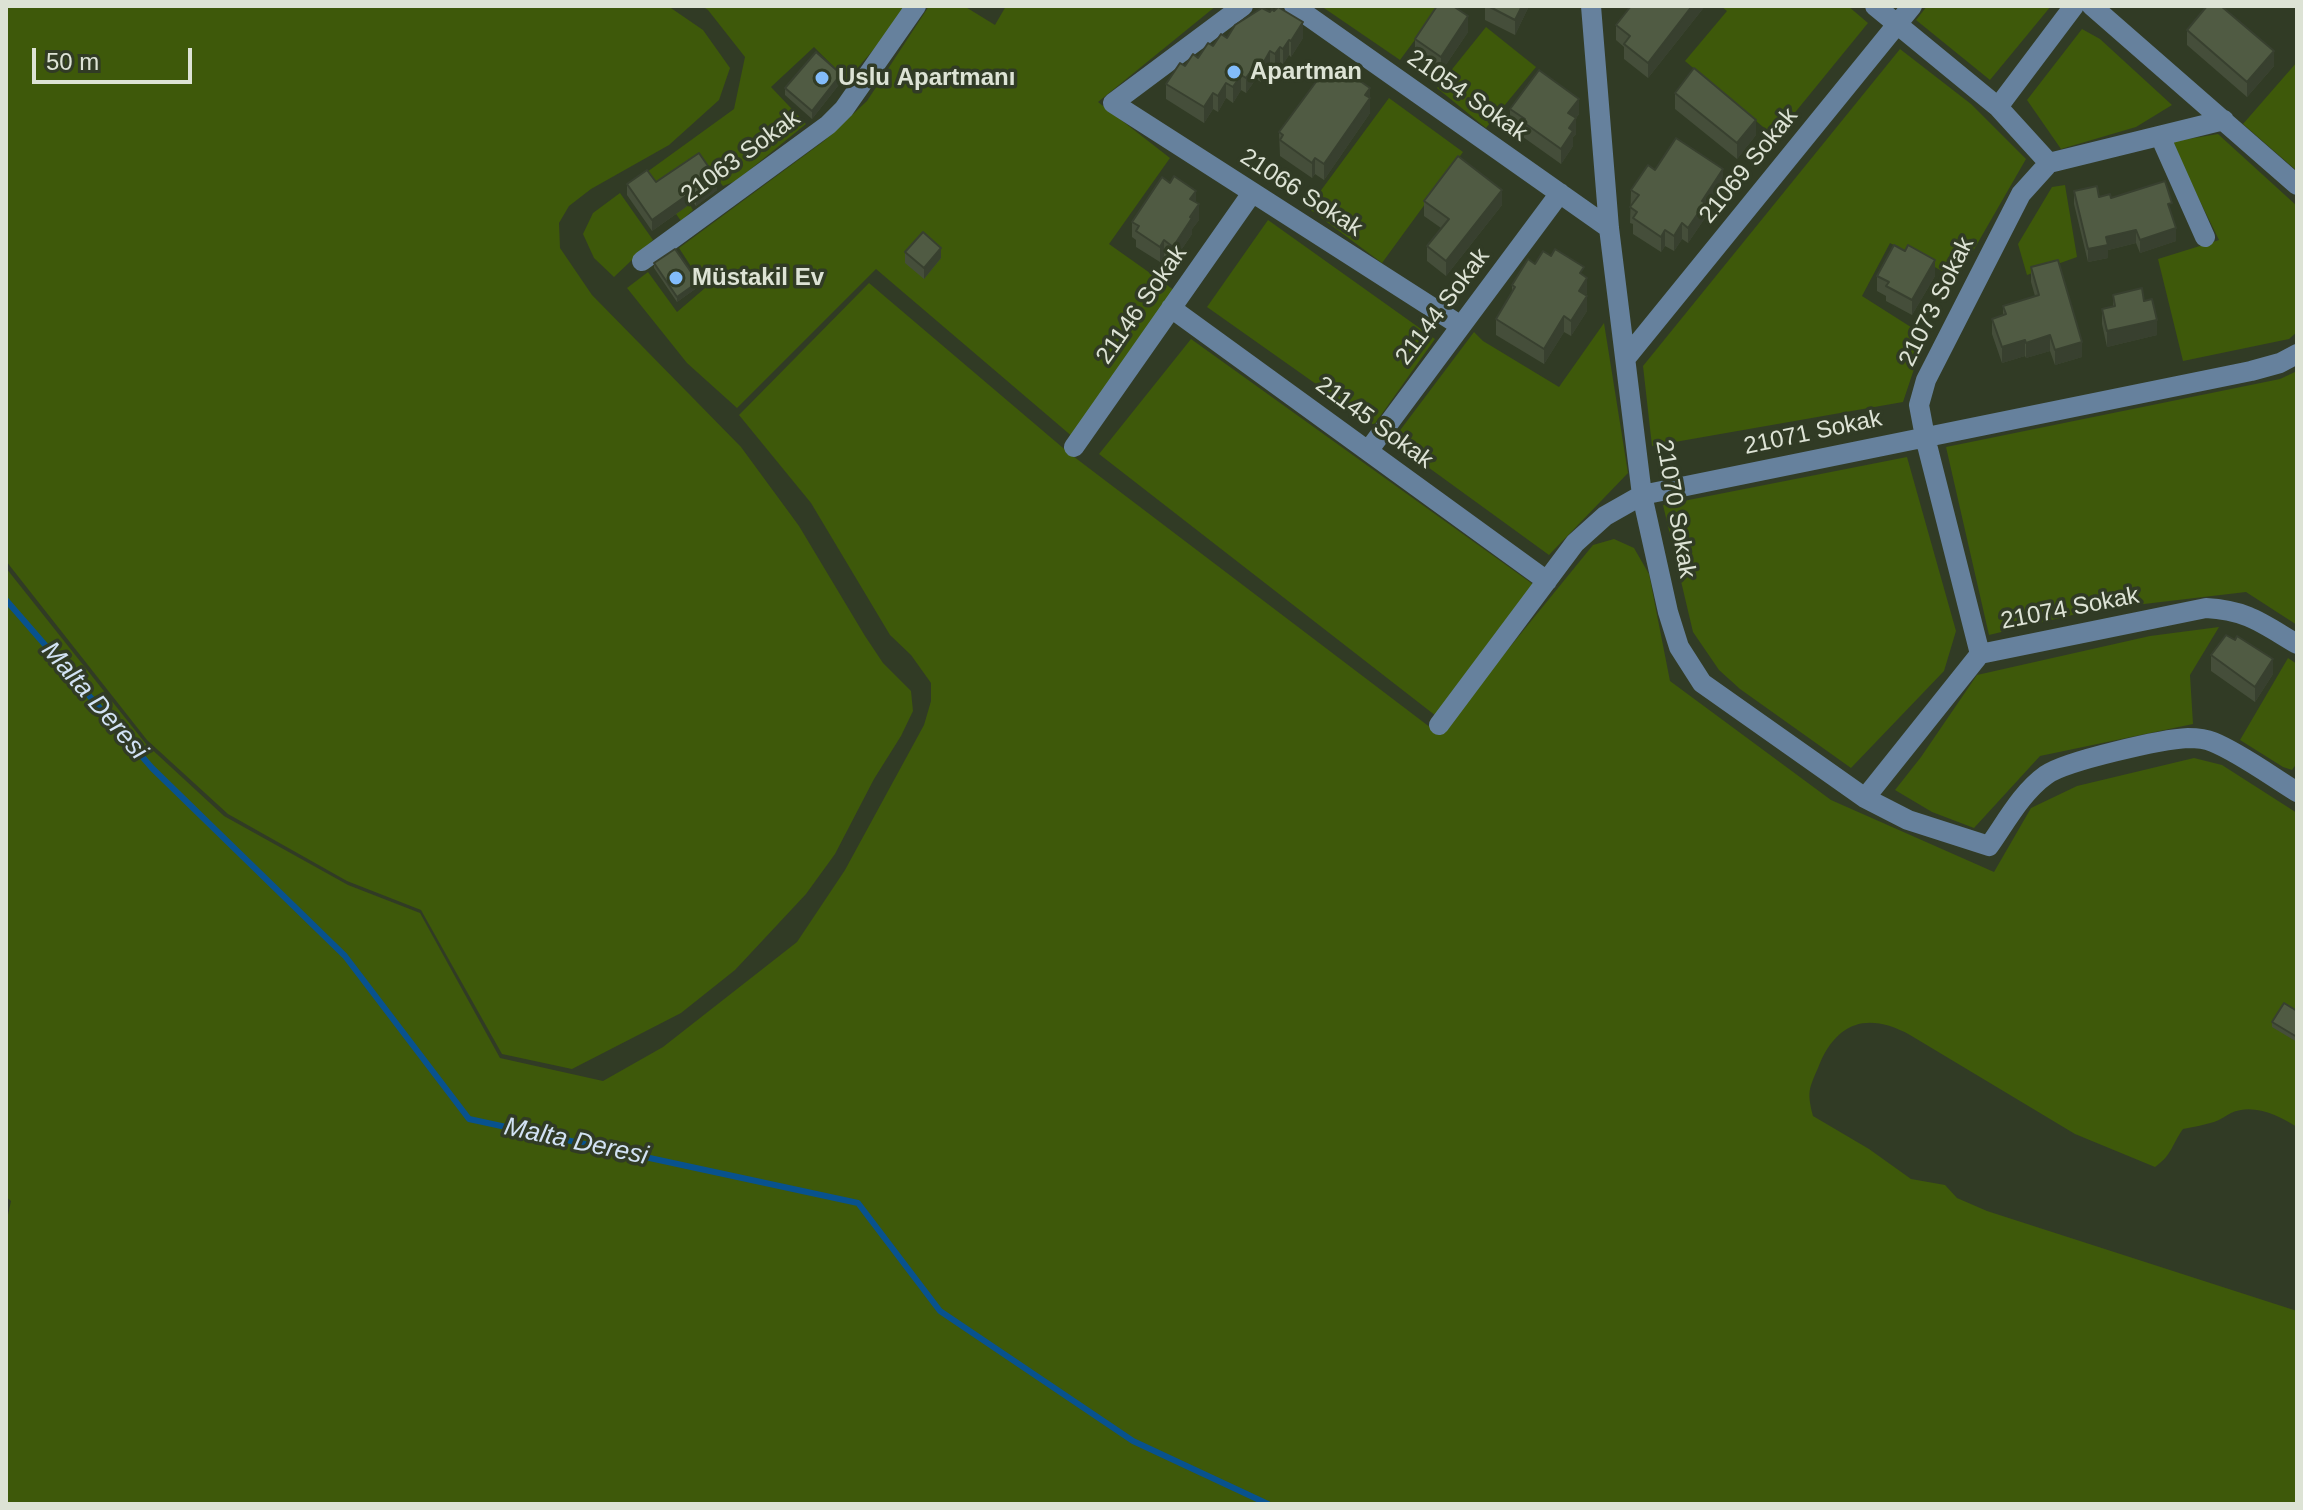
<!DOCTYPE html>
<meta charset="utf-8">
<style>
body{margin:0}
#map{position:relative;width:2303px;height:1510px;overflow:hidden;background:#313b25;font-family:Helvetica,sans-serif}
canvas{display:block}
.frame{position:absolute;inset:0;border:8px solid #dde3d5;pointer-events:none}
.scale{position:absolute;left:32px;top:48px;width:160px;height:36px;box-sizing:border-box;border:4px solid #dde3d5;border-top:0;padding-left:10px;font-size:24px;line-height:28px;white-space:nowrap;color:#dde3d5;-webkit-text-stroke:6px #313b25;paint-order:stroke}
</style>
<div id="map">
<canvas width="2303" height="1510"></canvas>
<div class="frame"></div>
<div class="scale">50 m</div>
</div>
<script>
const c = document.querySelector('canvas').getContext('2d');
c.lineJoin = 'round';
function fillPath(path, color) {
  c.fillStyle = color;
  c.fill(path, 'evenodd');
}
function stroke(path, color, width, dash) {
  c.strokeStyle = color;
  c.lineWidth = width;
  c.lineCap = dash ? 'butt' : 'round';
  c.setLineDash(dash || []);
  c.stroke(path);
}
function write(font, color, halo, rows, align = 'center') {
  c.font = font + ' Helvetica,sans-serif';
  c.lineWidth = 7;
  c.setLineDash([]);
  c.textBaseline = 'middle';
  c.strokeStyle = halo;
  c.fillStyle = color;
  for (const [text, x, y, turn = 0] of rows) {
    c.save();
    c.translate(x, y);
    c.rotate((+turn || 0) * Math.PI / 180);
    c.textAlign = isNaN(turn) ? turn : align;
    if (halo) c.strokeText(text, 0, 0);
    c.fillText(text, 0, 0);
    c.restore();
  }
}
fillPath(new Path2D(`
 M6 6H668L703 30 730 68 719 100 669 145 591 189 569 206 559 223 560 248 592 295 741 447 799 526 865 636 883 663 911 691 913 711 901 736 874 779 835 854 806 894 735 970 681 1013 572 1069 502 1054 421 910 347 881 228 814 147 740 6 561Z
 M702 6H905L888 33 847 80 814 47 771 87 806 124 736 181 723 186 698 155 671 174 693 210 681 221 647 172 734 109 745 57 708 10Z
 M929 6H964L995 25 1006 6H1216L1098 102 1170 158 1109 244 1174 290 1074 438 876 269 737 408 687 363 627 288 648 272 677 312 705 288 679 248 824 141 867 101Z
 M1321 6H1440L1400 60Z
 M1721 6H1848L1868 23 1775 137 1685 61 1727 11Z
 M1927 6H2051L1990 80 1916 20Z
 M1486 27 1536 67 1486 128 1437 88Z
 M2082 29 2100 39 2172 105 2136 127 2061 149 2027 100Z
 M1900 49 1971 104 2026 159 1957 279 1890 243 1862 296 1925 336 1903 402 1652 446 1643 366Z
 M2297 62V171L2243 124Z
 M1389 98 1463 152 1382 263 1308 208Z
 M2218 134 2297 206V332L2289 339 2183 361 2158 259 2219 240 2171 142Z
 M2065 185 2077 257 2027 275 2018 244 2052 187Z
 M620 193 653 240 614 277 594 258 583 234 593 213Z
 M1268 220 1435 339 1374 425 1207 307Z
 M869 283 1069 453 1439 734 1593 545 1614 539 1634 548 1649 574 1670 681 1831 800 1994 872 2031 808 2077 786 2194 758 2222 765 2297 813V1127C2278 1115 2253 1103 2231 1113 2225 1116 2220 1120 2214 1122 2204 1125 2193 1127 2183 1129 2171 1146 2172 1155 2155 1167L2075 1134 1910 1035C1870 1013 1839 1020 1820 1063 1810 1088 1806 1089 1813 1116L1869 1149 1911 1179 1945 1185 1957 1198 1987 1211 2297 1311V1504H6V1224L11 1201 6 1197V568L146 744 224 816 348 885 420 913 500 1058 603 1081 663 1047 797 942 845 870 924 725 931 701V683L911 655 890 635 811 503 739 415Z
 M1604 323 1628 473 1549 555 1392 441 1474 332 1483 341 1559 387Z
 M1191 339 1534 585 1436 716 1099 454Z
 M2297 371V625L2246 592 2093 610 1989 635 1946 447 2280 379Z
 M1907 457 1956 631 1944 671 1851 768 1740 689 1719 670 1693 632 1663 505Z
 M2219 627 2190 675 2193 724 2040 756 1974 828 1932 812 1895 790 1921 757 1977 675 2150 636Z
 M2288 658 2297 664V763L2292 770 2283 767 2240 740Z`), '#3e590a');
stroke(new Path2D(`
 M6 600 152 768 345 956 469 1119 858 1203 940 1311 1133 1441 1268 1504`), '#08528e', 6);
stroke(new Path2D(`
 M1243 6 1113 103 1461 326
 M1294 6 1609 228
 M1591 6 1609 228 1642 495 1668 612 1679 647 1702 683 1865 798 1908 820 1989 846C2006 822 2022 792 2046 775 2065 761 2163 739 2188 738 2196 738 2206 739 2213 742 2240 753 2271 776 2297 792
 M1875 6 1998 107 2049 163
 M2092 6 2297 185
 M1998 107 2074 6
 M2160 136 2205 237
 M642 261 828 125 844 109 916 6
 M1171 308 1547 581
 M1626 358 1912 6
 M1074 447 1252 193
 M1368 451 1560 193
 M1980 654 1925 437 1919 405 1926 380 2021 194 2049 163 2224 120
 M1439 725 1575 543 1605 516 1642 495 2251 371 2280 363 2297 354
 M1865 798 1980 654 2206 608C2247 610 2263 624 2297 644`), '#66819d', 20);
fillPath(new Path2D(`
 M1485 6H1529L1515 35 1485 20Z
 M1705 6 1648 78 1624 59V47L1616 40V25Z
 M2187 30 2274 66 2247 97 2187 45Z
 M1468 32 1441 72 1415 54V39Z
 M1227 38H1303L1291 57 1289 55 1283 64 1280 62 1275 70 1270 67 1261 82 1256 79 1246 93 1241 90 1233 103 1226 98 1218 112 1213 109 1204 123 1166 99V84L1185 66Z
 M1332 71 1370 88V113L1324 180 1315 174 1312 178 1280 156 1279 132Z
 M841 82 812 119 785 95V88Z
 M1675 93 1756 135 1737 159 1675 109Z
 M1510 109 1579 114 1576 118V134L1573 137V146L1561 164 1523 137V133L1510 124Z
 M1655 170 1723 185 1705 212V218L1688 243 1682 239 1674 251 1665 246 1661 252 1633 234V224L1630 223 1631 190Z
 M656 182 717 190 696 206 693 202 652 231 627 195V184Z
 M2074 191 2111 198 2172 216 2176 241 2140 253 2136 243 2108 250V258L2088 262 2074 204Z
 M1424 201 1502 205 1446 276 1427 261V246L1441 228 1424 216Z
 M1196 202 1199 220 1192 229V234L1173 262 1164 256 1160 262 1136 247V240L1132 237V222Z
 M905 252 941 258 924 279 905 263Z
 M654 263 698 287 677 302 654 268Z
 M1535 264 1584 276 1587 293 1586 295 1587 311 1571 336 1564 332 1544 364 1496 335V319L1512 292V285Z
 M2031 267 2082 357 2055 365 2050 351 2026 358 2025 356 2002 363 1992 334V319L2003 315V306L2035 296 2031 282Z
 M1877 276H1935L1912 315 1886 301V296L1877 291Z
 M2113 295 2144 301 2157 335 2107 347 2102 324V309L2113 306Z
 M2211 655 2273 674 2255 702 2211 671Z
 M2297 1011V1042L2272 1027V1022Z`), '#454e3a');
fillPath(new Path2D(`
 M1522 6H1529L1515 35V20Z
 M1692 6H1705L1648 78V63Z
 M1468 16V32L1441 72V57Z
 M1303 22V38L1291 57V41Z
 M1289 40V55L1283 64V49Z
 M1280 47V62L1275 70V54Z
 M1270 51V67L1261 82V67Z
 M2274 51V66L2247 97V82Z
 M1256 64V79L1246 93V78Z
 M841 74V82L812 119V111Z
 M1241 75V90L1233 103V87Z
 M1226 83V98L1218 112V96Z
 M1370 88V113L1324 180V164Z
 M1213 93V109L1204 123V107Z
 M1579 99V114L1568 128V113Z
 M1576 118V134L1573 137V146L1561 164V149L1569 128Z
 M1756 120V135L1737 159V143Z
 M1315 158V174L1312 178V163Z
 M1723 169V185L1705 212V218L1688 243V228L1702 201Z
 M717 179V190L696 206V195Z
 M1502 190V205L1446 276V261Z
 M693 191V202L652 231V220Z
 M1196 191V206L1190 199Z
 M1199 204V220L1192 229V234L1173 262V247Z
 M1682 223V239L1674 251V236Z
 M2176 228V241L2140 253V240Z
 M1665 230V246L1661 252V237Z
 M2136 230V243L2108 250V258L2088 262V249L2106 237Z
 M1164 240V256L1160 262V247Z
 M941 248V258L924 279V268Z
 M1935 260V276L1912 315V300Z
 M1587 278V293L1579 306V291Z
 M698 282V287L677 302V297Z
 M1587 296V311L1571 336V321Z
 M1564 316V332L1544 364V349Z
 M2157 320V335L2107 347V331Z
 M2050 335V351L2026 358V343Z
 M2025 340V356L2002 363V347Z
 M2082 342V357L2055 365V350Z
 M2273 659V674L2255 702V687Z`), '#38402f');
const building = new Path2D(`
 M1437 6H1453L1468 16 1441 57 1415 39Z
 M1488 6H1522L1515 20Z
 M1631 6H1692L1648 63 1624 44 1630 36 1616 25Z
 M2207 6H2221L2274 51 2247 82 2187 30Z
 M1278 7 1303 22 1291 41 1289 40 1283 49 1280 47 1275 54 1270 51 1261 67 1256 64 1246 78 1241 75 1233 87 1226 83 1218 96 1213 93 1204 107 1166 84 1180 63 1185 66 1193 54 1198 58 1208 43 1213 46 1221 34 1227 38 1235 25 1262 8 1270 12 1272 9 1274 11Z
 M816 52 841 74 812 111 785 88Z
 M1337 65 1370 88 1365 95 1370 98 1324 164 1315 158 1312 163 1280 140 1283 135 1279 132 1327 67 1332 71Z
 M1694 68 1756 120 1737 143 1675 93Z
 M1539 70 1579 99 1568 113 1576 118 1569 128 1573 131 1561 149 1523 122 1525 119 1510 109Z
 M1676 138 1723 169 1702 201 1705 203 1688 228 1682 223 1674 236 1665 230 1661 237 1633 218 1637 212 1630 207 1639 195 1631 190 1648 165 1655 170Z
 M699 153 717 179 696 195 693 191 652 220 627 184 647 170 656 182Z
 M1458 156 1502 190 1446 261 1427 246 1449 219 1424 201Z
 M1174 176 1196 191 1190 199 1199 204 1190 217 1192 218 1173 247 1164 240 1160 247 1136 231 1139 226 1132 222 1162 177 1170 183Z
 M2165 181 2172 203 2168 204 2176 228 2140 240 2136 230 2106 237 2108 245 2088 249 2074 191 2097 186 2099 197 2110 194 2111 198Z
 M923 232 941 248 924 268 905 252Z
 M1894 245 1905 251 1908 245 1935 260 1912 300 1886 286 1889 282 1877 276Z
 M675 249 698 282 677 297 654 263Z
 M1555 249 1584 267 1580 273 1587 278 1579 291 1587 296 1571 321 1564 316 1544 349 1496 319 1515 287 1512 285 1528 259 1535 264 1543 251 1551 256Z
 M2058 260 2082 342 2055 350 2050 335 2026 343 2025 340 2002 347 1992 319 2006 314 2003 306 2039 295 2031 267Z
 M2142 288 2144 301 2152 299 2157 320 2107 331 2102 309 2115 306 2113 295Z
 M2226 635 2235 640 2237 636 2273 659 2255 687 2211 655Z
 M2284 1003 2297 1011V1037L2272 1022Z`);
fillPath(building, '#505b43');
stroke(building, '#38402f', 2);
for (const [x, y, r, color] of [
 [1234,72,8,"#82bcfa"],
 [822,78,8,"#82bcfa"],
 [676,278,8,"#82bcfa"]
]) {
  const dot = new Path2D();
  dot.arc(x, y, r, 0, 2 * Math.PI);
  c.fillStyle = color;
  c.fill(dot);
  stroke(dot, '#313b25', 3);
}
write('bold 24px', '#dde3d5', '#313b25', [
 ["Apartman",1250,72],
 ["Uslu Apartmanı",838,78],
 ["Müstakil Ev",692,278]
], 'left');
write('24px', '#dde3d5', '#313b25', [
 ["21054 Sokak",1467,96,35],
 ["21063 Sokak",741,157,-36],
 ["21069 Sokak",1749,166,-51],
 ["21066 Sokak",1301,193,33],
 ["21073 Sokak",1937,302,-64],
 ["21146 Sokak",1142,305,-55],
 ["21144 Sokak",1443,307,-53],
 ["21145 Sokak",1374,423,36],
 ["21071 Sokak",1813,433,-12],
 ["21070 Sokak",1675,509,80],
 ["21074 Sokak",2070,609,-11]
]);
write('italic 26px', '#d2e2f4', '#313b25', [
 ["Malta Deresi",94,701,49],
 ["Malta Deresi",576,1142,12]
]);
</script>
